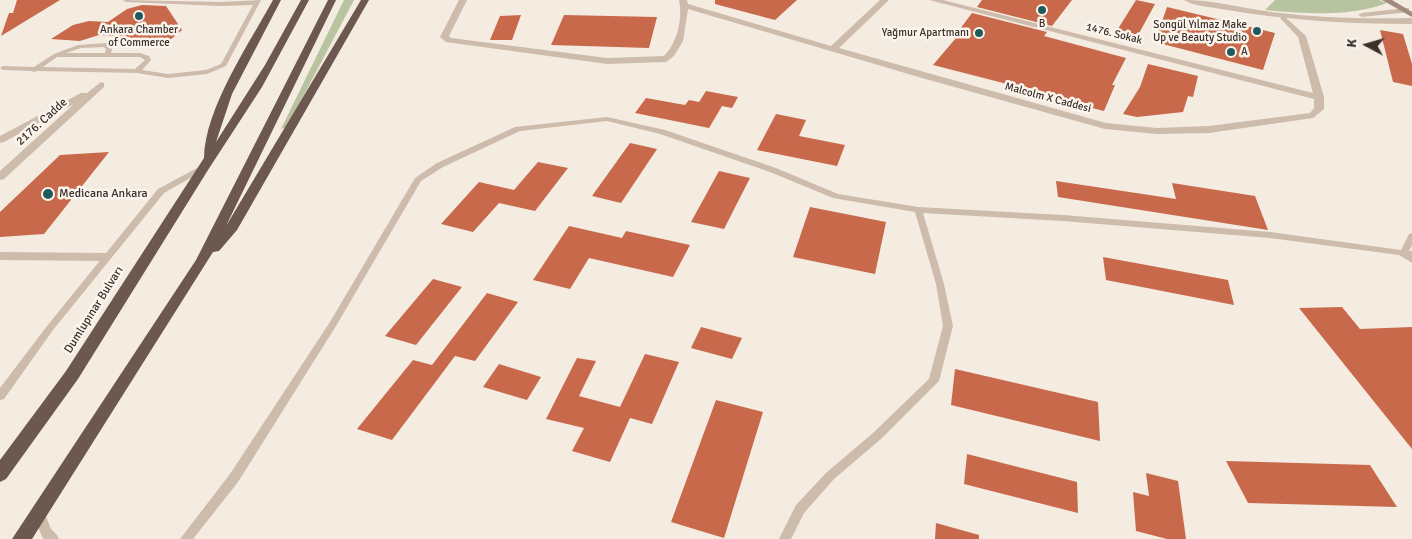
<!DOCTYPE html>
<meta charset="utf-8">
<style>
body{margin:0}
#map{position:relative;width:1412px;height:539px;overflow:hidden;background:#f4ebe1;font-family:Signika,sans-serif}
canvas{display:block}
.north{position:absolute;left:1342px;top:20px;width:50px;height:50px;-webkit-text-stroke:4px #fbf5ee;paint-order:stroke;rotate:276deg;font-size:14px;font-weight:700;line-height:20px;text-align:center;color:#3b302b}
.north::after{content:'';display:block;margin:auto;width:18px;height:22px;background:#3b302b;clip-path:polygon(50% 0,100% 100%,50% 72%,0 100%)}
</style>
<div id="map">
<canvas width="1412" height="539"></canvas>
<div class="north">K</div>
</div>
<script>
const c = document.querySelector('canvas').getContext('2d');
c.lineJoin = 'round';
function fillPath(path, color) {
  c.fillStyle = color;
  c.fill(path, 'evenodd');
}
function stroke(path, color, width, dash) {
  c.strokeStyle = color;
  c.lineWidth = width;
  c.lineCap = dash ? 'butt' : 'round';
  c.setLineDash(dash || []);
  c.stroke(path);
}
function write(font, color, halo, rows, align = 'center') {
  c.font = font + ' Signika,sans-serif';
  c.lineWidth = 5;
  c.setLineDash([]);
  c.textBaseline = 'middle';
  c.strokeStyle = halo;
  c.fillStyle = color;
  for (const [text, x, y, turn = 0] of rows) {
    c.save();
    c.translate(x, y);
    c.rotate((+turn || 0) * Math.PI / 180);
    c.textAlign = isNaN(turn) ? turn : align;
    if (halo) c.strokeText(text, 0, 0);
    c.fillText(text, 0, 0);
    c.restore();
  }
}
fillPath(new Path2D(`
 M344 0H354L287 127 281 129Z
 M1275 0H1379L1387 3C1350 17 1304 14 1265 10Z`), '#b8c4a0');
fillPath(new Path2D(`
 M17 0H60L1 36 9 13H13Z
 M715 0H797L775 20 715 4Z
 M982 0H1072L1052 26 977 7Z
 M1136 0 1155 4 1137 37 1116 32Z
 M142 5 166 6 182 30 170 40 153 44 134 43 130 37 99 35 80 41 51 39 73 25 89 21 108 22 127 9Z
 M1167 7 1275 33 1263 70 1155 42Z
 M972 13 1047 32 1044 36 1126 58 1112 85H1115L1104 111 1057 99 1058 97 933 65 956 38 954 37Z
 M521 15 512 40H490L500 16Z
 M564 15 657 17 649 48 551 45Z
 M1380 30 1403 34 1412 64V86L1393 82Z
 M1148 64 1198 76 1193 97 1188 96 1183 112 1137 117 1123 114 1140 87Z
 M706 91 738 97 732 108 722 106 709 128 635 113 646 98 685 105 689 100 699 102Z
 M776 114 806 120 799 136 845 145 837 166 757 150Z
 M630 143 657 149 621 203 592 196Z
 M109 152 44 234 0 237V212L60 155Z
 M538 162 568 168 535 211 499 203 473 232 441 224 479 182 514 190Z
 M719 171 750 178 724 229 691 222Z
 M1056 181 1176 199 1172 183 1255 196 1268 230 1058 197Z
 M810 207 886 222 875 274 793 257Z
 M569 226 622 238 626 231 690 245 673 277 589 258 570 289 533 280Z
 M1103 257 1228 280 1234 305 1106 280Z
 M433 279 462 287 416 345 385 336Z
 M487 293 518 302 475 361 455 356 392 440 357 429 413 360 432 365Z
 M1342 307 1360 329 1412 327V449L1299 308Z
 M701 327 742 338 732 359 691 348Z
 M645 354 679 362 652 424 630 418 610 462 572 451 584 428 546 419 577 358 596 361 579 396 620 407Z
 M499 364 541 377 527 400 483 387Z
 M955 369 1098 402 1100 441 951 405Z
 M716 400 763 412 724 538 671 522Z
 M967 454 1077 482 1078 513 964 484Z
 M1226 461 1370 465 1397 507 1248 503Z
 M1146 473 1178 481 1186 539H1167L1136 531 1133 492 1149 496Z
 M936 523 979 535V539H935Z`), '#c8694b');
fillPath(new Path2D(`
 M123 0 221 2 261 0 226 66 207 74 168 78 137 73 37 71 34 72 31 71 3 70 0 68 3 66 34 67 54 54 78 45 106 43 108 44 112 49 111 53H140L149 56 151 60 142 70 168 74 206 70 221 64 253 5 221 6 126 2ZM104 47 106 49 105 53H66L81 48ZM57 57H140L145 60 135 69 43 67Z
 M607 117 665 130 776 168 838 194 918 207 1063 215 1270 232 1401 250 1409 234 1412 233V245L1409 251H1412V263L1399 255 1270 238 1063 221 923 213 944 284 953 326 939 381 881 439 834 479 804 513 791 539H779L796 505 826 473 873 433 929 379 943 326 936 284 915 212 833 198 770 172 660 134 607 121 520 131 443 167 421 181 336 326 238 482 193 539H180L230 474 330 322 415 178 437 163 515 127Z
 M199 167H202L206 169 164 193 53 330 4 399 0 400V388L47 326 158 189Z
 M39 508 43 509 51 529 57 535 59 539H44L42 537 33 513 35 509Z`), '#cdbbac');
fillPath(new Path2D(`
 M459 0H467L449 36 451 38 607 58 664 56C677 43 683 19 679 0H687L688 4 831 46 880 0H889L839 48 1106 123 1157 128 1209 126 1310 113 1314 108V99L929 0H943L1313 93 1298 37 1280 18 1284 16 1306 36 1324 97V109L1313 118 1209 133 1157 134 1105 129 922 78 688 9 683 41 674 56 666 62 607 64 446 42 440 37Z
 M101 82 104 83V87L4 179 0 180V171L74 104 4 142 0 143V136L81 93H87Z
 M0 252 106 253 112 257 106 261 0 260Z`), '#cdbbac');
fillPath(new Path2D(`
 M1184 0C1213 0 1242 8 1271 12 1318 18 1365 19 1412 18V24C1348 24 1284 20 1221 9 1210 7 1193 6 1184 0Z
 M1406 8H1409V12L1362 17 1358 15 1362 13Z`), '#cdbbac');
fillPath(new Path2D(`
 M1382 0H1392L1412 12V17Z`), '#a18a7d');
fillPath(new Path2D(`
 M273 0H281L232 94 216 142 265 65 301 0H309L262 87 208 170 78 379 6 479 0 482V460L66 371 204 158C205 108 249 44 273 0Z
 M328 0H336L226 226 361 0H369L237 230 219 251 213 252 32 539H12L196 260Z`), '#6c584f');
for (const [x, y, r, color] of [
 [1042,10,5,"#1f5a5e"],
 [139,16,5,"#1f5a5e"],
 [1257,31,5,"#1f5a5e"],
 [979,33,5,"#1f5a5e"],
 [1231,52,5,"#1f5a5e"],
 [48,194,6,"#1f5a5e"]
]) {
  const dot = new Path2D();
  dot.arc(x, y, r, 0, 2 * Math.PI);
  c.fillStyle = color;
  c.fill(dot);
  stroke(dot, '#fbf5ee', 2);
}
write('11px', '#3b302b', '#fbf5ee', [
 ["B",1042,24],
 ["Songül Yılmaz Make",1247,25,"right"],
 ["Up ve Beauty Studio",1247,38,"right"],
 ["Ankara Chamber",139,30],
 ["of Commerce",139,43],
 ["Yağmur Apartmanı",969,33,"right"],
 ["A",1241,52,"left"]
]);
write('11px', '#3b302b', '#fbf5ee', [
 ["1476. Sokak",1114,34,14],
 ["Malcolm X Caddesi",1048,98,15]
]);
write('12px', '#3b302b', '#fbf5ee', [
 ["2176. Cadde",42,122,-42],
 ["Dumlupınar Bulvarı",94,310,-58]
]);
write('12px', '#3b302b', '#fbf5ee', [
 ["Medicana Ankara",59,194]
], 'left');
</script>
